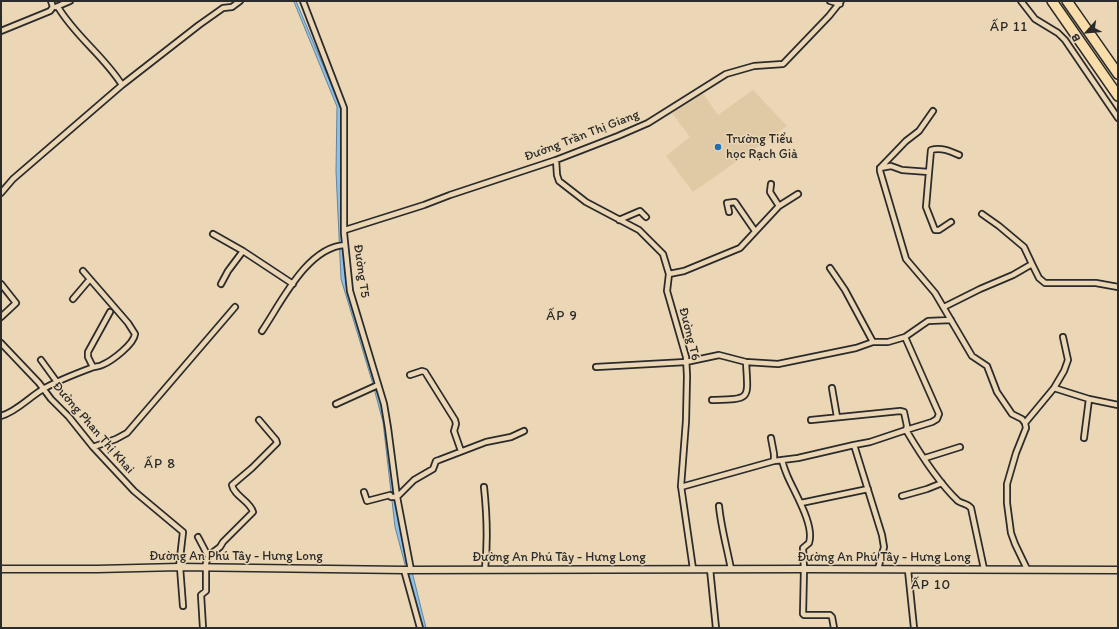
<!DOCTYPE html>
<meta charset="utf-8">
<style>
body{margin:0}
#map{position:relative;width:1119px;height:629px;overflow:hidden;background:#ebd7b5;font-family:Itim,sans-serif}
canvas{display:block}
.frame{position:absolute;inset:0;border:2px solid #2b2b2b;pointer-events:none}
.north{position:absolute;left:1067px;top:12px;width:40px;height:40px;-webkit-text-stroke:3px #ebd7b5;paint-order:stroke;rotate:243deg;font-size:11px;font-weight:700;line-height:16px;text-align:center;color:#2b2b2b}
.north::after{content:'';display:block;margin:auto;width:14px;height:18px;background:#2b2b2b;clip-path:polygon(50% 0,100% 100%,50% 72%,0 100%)}
</style>
<div id="map">
<canvas width="1119" height="629"></canvas>
<div class="frame"></div>
<div class="north">B</div>
</div>
<script>
const c = document.querySelector('canvas').getContext('2d');
c.lineJoin = 'round';
function fillPath(path, color) {
  c.fillStyle = color;
  c.fill(path, 'evenodd');
}
function stroke(path, color, width, dash) {
  c.strokeStyle = color;
  c.lineWidth = width;
  c.lineCap = dash ? 'butt' : 'round';
  c.setLineDash(dash || []);
  c.stroke(path);
}
function write(font, color, halo, rows, align = 'center') {
  c.font = font + ' Itim,sans-serif';
  c.lineWidth = 3;
  c.setLineDash([]);
  c.textBaseline = 'middle';
  c.strokeStyle = halo;
  c.fillStyle = color;
  for (const [text, x, y, turn = 0] of rows) {
    c.save();
    c.translate(x, y);
    c.rotate((+turn || 0) * Math.PI / 180);
    c.textAlign = isNaN(turn) ? turn : align;
    if (halo) c.strokeText(text, 0, 0);
    c.fillText(text, 0, 0);
    c.restore();
  }
}
fillPath(new Path2D(`
 M753 90 787 126 693 192 666 156 690 137 672 113 702 92 718 115Z`), '#e0c9a5');
const water = new Path2D(`
 M294 1H296L341 108 342 219 346 277 349 295 383 408 398 515 426 628H422L395 527 383 422 372 381 341 279 336 171 337 107Z`);
fillPath(water, '#8bc1e9');
stroke(water, '#65859d', 1);
const minor = new Path2D(`
 M303 1 344 108V233L350 291 384 404 388 428 397 497 411 570
 M830 1 840 4
 M1021 1 1035 19 1058 33 1065 40 1118 118
 M56 7 70 1
 M58 7C75 36 104 56 122 85
 M1 31 50 11 53 7 51 1
 M933 111 919 131 906 141 880 168V171L906 259 935 293 972 356 987 366 997 392 1012 414 1022 419 1025 423 1026 428 1016 453 1007 484V503L1011 533 1015 544 1027 569
 M556 160 557 175 559 181 586 202 639 230 663 254 669 274 667 291 686 357 687 376 686 421 681 486 693 569
 M880 168 891 166 902 170 929 172 931 150C941 147 950 151 959 155
 M929 172 926 207 935 230H939L951 222
 M771 184 770 192 779 206
 M1 193 13 179 122 85 199 25 223 8 232 7 240 1
 M729 212 727 203 735 202 755 231
 M619 220 640 211 646 217
 M345 230 424 205 450 195 556 160 618 136 648 123 726 74 754 66 783 64 829 16 841 1
 M213 234 243 251 293 284
 M1032 264 1039 278 1045 283H1096L1118 287
 M830 268 845 290 873 342
 M669 274 684 271 740 248 779 206 798 194
 M1 284 16 303 1 317
 M221 284 228 271 243 251
 M73 299 90 279
 M944 307 980 289 1013 275 1032 264 1024 247 999 226 982 214
 M262 331C281 303 307 247 345 245
 M1 343 39 383 51 399 69 417 93 447 134 491 183 532 179 567
 M41 360 57 382
 M93 367 88 357V352L110 312
 M596 367 686 362 719 355 746 362 778 364 856 348 873 342H888L905 337
 M410 375 422 371 425 372 455 420 456 424 454 431 461 451
 M832 388 837 417
 M1054 388 1064 371 1068 360 1063 337
 M712 400C752 399 748 400 746 362
 M336 404 378 385
 M1 416C18 411 30 396 45 388 59 380 75 374 91 368 95 366 99 367 102 365 112 361 134 344 135 334L128 323 83 271
 M811 420 900 411 904 412 907 426 906 430 932 422 937 419 939 414 905 337 928 321 951 320
 M1025 423 1054 388 1089 399 1118 405
 M771 438 774 454V461
 M1084 438 1089 399
 M854 445 882 535 884 547 878 569
 M93 447 116 439 127 433 235 307
 M925 458 960 447
 M782 460C783 465 785 470 787 475 794 492 815 525 809 543L803 548 804 569 803 614 804 615H830L832 617 834 628
 M484 487C487 515 488 541 485 569
 M681 487 774 461 798 458 854 445 870 442 906 430C919 452 940 484 958 501 962 504 967 503 971 508L984 569
 M364 492 367 501 390 495 391 497H397L414 480 433 469 436 461 439 460 486 442 511 437 524 431
 M902 496 927 489 942 483
 M801 503 868 489
 M719 506C721 527 727 548 731 569
 M198 537 208 556 205 567
 M208 556 220 547 223 542 253 512C250 501 234 496 232 485L252 468 277 443 276 440 259 420
 M180 567 183 606
 M710 569 716 628
 M404 570 420 628
 M908 570 914 628
 M203 628 201 595 206 591V567`);
const tertiary = new Path2D(`
 M1 569H97L179 567 404 570 804 569 1118 570`);
const motorway = new Path2D(`
 M1052 1 1118 96
 M1067 1 1118 74`);
stroke(minor, '#2b2b2b', 8);
stroke(tertiary, '#2b2b2b', 9);
stroke(motorway, '#2b2b2b', 12);
stroke(minor, '#ebd7b5', 4.5);
stroke(tertiary, '#ebd7b5', 6);
stroke(motorway, '#f9deab', 9);
for (const [x, y, r, color] of [
 [718,147,4,"#1f6fb2"]
]) {
  const dot = new Path2D();
  dot.arc(x, y, r, 0, 2 * Math.PI);
  c.fillStyle = color;
  c.fill(dot);
  stroke(dot, '#ebd7b5', 1.5);
}
write('13px', '#2b2b2b', '#ebd7b5', [
 ["Đường Trần Thị Giang",582,136,-21],
 ["Đường T5",361,271,82],
 ["Đường T6",689,334,76],
 ["Đường Phan Thị Khai",93,428,49],
 ["Đường An Phú Tây - Hưng Long",236,557],
 ["Đường An Phú Tây - Hưng Long",559,558],
 ["Đường An Phú Tây - Hưng Long",884,558]
]);
write('13px', '#2b2b2b', '#ebd7b5', [
 ["Trường Tiểu",726,140],
 ["học Rạch Già",726,155]
], 'left');
c.letterSpacing = '1px';
write('14px', '#2b2b2b', '#ebd7b5', [
 ["ẤP 11",1009,27],
 ["ẤP 9",562,316],
 ["ẤP 8",160,464],
 ["ẤP 10",931,585]
]);
c.letterSpacing = '0px';
</script>
